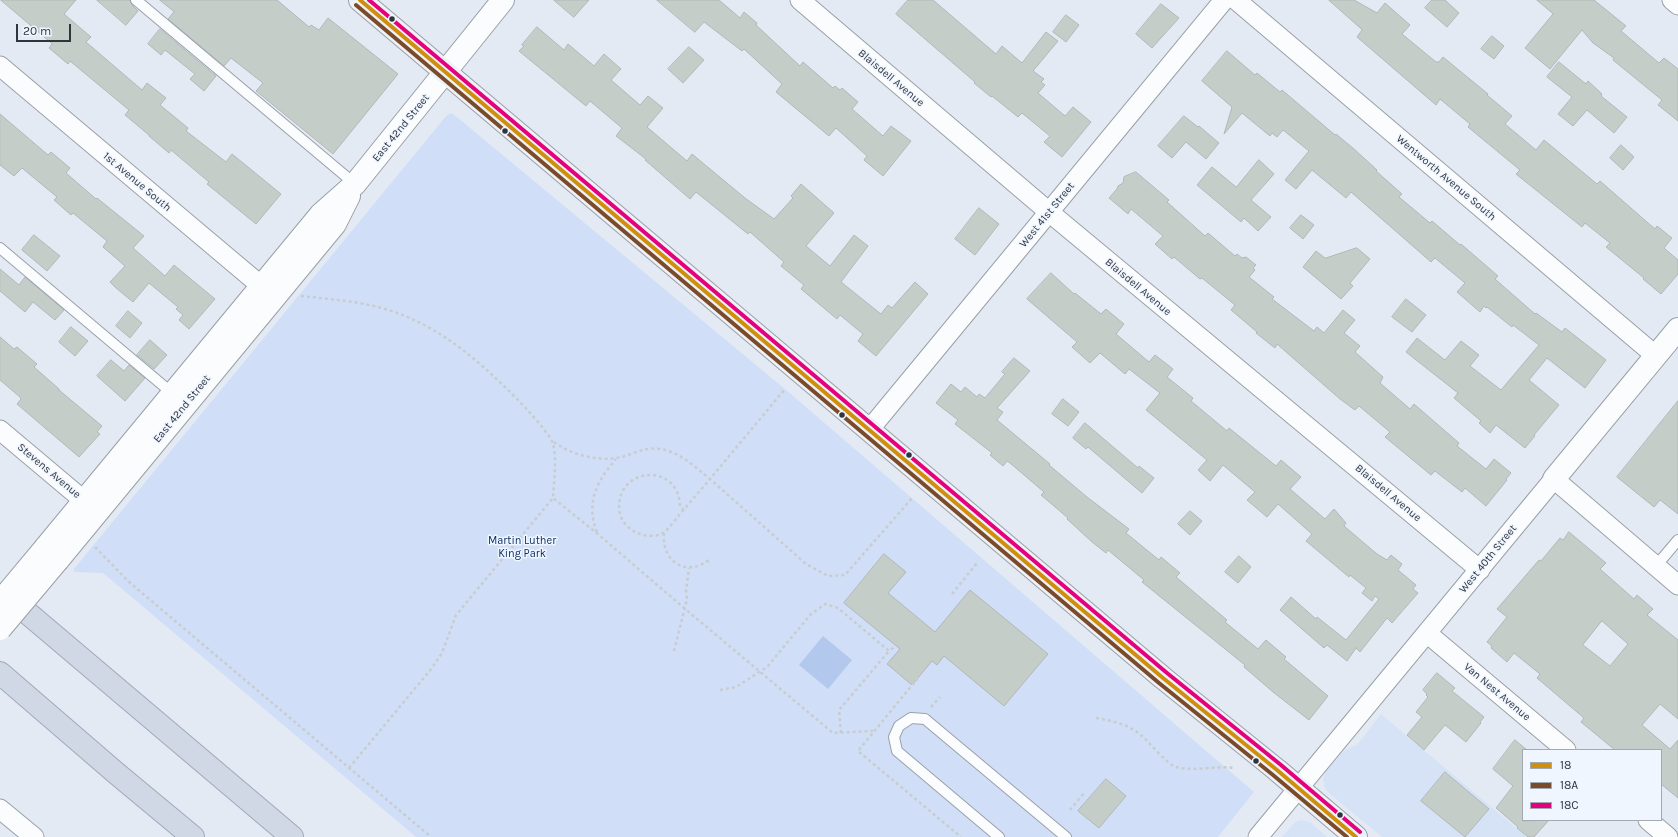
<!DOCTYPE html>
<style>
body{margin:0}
#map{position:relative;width:1678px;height:837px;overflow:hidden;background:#e4eaf4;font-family:Karla,sans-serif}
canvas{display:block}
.legend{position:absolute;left:1522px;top:749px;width:140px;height:72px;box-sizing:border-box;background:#f0f6ff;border:1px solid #a3a9b1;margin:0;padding:5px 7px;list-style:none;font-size:12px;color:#2f353d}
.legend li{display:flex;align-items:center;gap:8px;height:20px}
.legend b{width:20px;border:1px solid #a3a9b1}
.scale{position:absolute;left:16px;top:24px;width:55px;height:18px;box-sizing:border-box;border:2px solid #2f353d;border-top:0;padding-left:5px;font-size:12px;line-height:14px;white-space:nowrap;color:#2f353d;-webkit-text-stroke:3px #f0f6ff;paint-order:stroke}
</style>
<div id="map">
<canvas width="1678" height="837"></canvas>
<ul class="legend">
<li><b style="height:5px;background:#cf8f0c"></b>18</li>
<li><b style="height:5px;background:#7a4b2a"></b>18A</li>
<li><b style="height:5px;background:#e5007d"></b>18C</li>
</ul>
<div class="scale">20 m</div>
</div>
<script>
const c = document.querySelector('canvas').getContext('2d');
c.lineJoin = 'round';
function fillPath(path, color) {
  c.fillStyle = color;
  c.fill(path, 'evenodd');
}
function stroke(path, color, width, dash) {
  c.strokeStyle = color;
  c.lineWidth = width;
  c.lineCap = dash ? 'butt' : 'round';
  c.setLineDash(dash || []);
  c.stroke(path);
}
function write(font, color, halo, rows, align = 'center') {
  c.font = font + ' Karla,sans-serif';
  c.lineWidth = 3;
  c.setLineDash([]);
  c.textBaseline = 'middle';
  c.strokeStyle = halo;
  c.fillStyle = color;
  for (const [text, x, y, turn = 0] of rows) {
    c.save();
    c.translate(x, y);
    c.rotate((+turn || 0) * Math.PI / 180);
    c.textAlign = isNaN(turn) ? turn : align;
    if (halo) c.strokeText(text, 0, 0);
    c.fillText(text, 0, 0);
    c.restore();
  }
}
fillPath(new Path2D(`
 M1381 714 1527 837H1382L1330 794 1325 788 1323 780 1325 772 1345 750 1357 745Z
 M1301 820 1310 822 1327 837H1282L1295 822Z`), '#d6e3f7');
fillPath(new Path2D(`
 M452 113 785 389 1254 792 1218 837H416L103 573 75 572 73 570 447 115Z`), '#d0dff7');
fillPath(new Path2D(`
 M823 636 852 660 828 689 799 665Z`), '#b2c8ed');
const building = new Path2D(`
 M1 0H76L64 14 91 37 86 42 142 90 147 83 166 98 160 105 188 128 186 131 226 162 232 154 281 194 256 224 207 184 209 182 171 150 169 153 149 136V135L125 115 129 110 70 61 68 64 49 48 52 44Z
 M97 0H130L132 5 138 11 126 25Z
 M160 0H277L309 27 311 25 319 30 328 18 398 74 333 154 256 91 263 83 231 58 224 66 168 19 174 12Z
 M554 0H589L574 17Z
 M657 0H719L740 18 744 12 757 23 756 25 800 66 803 62 833 88 835 86 840 90 842 88 858 102 852 109 883 136 891 126 911 141 883 176 864 160 867 156 836 128 829 136 776 92 782 84 744 49 742 51 704 22 695 32Z
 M908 0H933L996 54 1002 46 1022 63 1046 32 1058 41 1033 71 1044 79 1041 82 1045 85 1038 93 1065 116 1073 107 1091 122 1062 157 1044 142 1050 136 1022 113 1018 117 992 96 991 97 974 83 975 82 896 14Z
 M1329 0H1354L1377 13 1385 3 1410 25 1402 34 1436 62H1439L1443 57 1488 94 1487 95 1512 116 1505 124 1536 150 1544 140 1597 184 1600 181 1655 229 1657 226 1672 238 1664 248 1678 260V274L1661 294 1643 279 1644 278 1606 247 1610 243 1585 223 1582 227 1516 174 1520 170 1468 127 1470 124 1440 99 1436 105 1357 37 1362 30Z
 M1432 0H1445L1459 13 1447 27 1425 8Z
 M1537 0H1594L1626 26 1621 31 1659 63 1664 58 1678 69V121L1658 105 1662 100 1613 60 1614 58 1593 43 1582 30 1550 69 1525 48 1553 14Z
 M1161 4 1179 18 1152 48 1136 34Z
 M1066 15 1079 25 1066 42 1053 32Z
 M537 27 564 50 568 44 594 66 604 54 621 69 611 80 640 105 648 96 663 108 647 127 687 161 692 154 745 198 774 219 793 198 791 196 801 184 834 213 806 246 830 266 854 235 868 246 841 282 881 314 888 305 892 308 915 282 928 294 876 356 858 341 863 334 840 315 837 319 801 289 804 285 781 266 784 262 750 232 748 234 696 192 690 199 645 160 646 159 616 136 622 128 590 101 586 106 519 51 524 46 522 45Z
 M160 29 216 76 204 91 190 79 195 74 165 50 161 55 148 44Z
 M1492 36 1504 46 1494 59 1481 49Z
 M689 47 704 60 683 83 668 69Z
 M1227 51 1255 75 1257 73 1280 92 1282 90 1335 135 1336 134 1354 149 1377 170 1376 171 1402 194 1399 197 1430 223 1432 221 1460 245 1461 244 1498 276 1495 279 1535 314 1536 313 1562 332 1565 328 1606 360 1585 388 1547 358 1529 380 1559 405 1534 435 1535 436 1525 448 1496 425 1490 433 1479 423 1481 421 1454 398 1458 393 1406 352 1417 338 1445 360 1461 341 1479 355 1470 366 1501 390 1539 345 1513 325 1512 327 1487 307 1486 308 1484 306 1480 312 1457 292 1465 283 1435 258 1431 262 1351 192 1346 198 1312 170 1296 189 1285 180 1309 151 1283 130 1277 137 1272 133 1270 136 1242 113 1224 134 1232 107 1202 81Z
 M1559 62 1586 84 1588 81 1602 94 1601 96 1627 117 1614 133 1587 110 1573 126 1558 114 1572 97 1547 77Z
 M0 114 48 155 51 152 70 168 66 173 96 199 97 198 144 236 133 248 165 276 174 265 215 299 189 329 179 320 183 315 176 309 178 307 149 283 133 302 116 288 110 282 125 266 103 247 107 241 73 213 71 215 54 200 57 197 22 168 14 176 0 165Z
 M1184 116 1198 127 1199 126 1219 143 1206 159 1186 142 1172 158 1158 146Z
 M1621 145 1634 157 1623 170 1610 158Z
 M1259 160 1274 174 1251 200 1271 217 1258 231 1244 218 1241 222 1197 185 1212 167 1236 187Z
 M1136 172 1169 200 1167 202 1205 236 1208 233 1235 256 1237 254 1242 258 1246 257 1256 265 1253 268 1255 270 1249 277 1274 297 1272 299 1314 331 1317 327 1324 333 1343 310 1355 320 1344 333 1360 346 1355 352 1383 377 1380 383 1410 409 1414 404 1459 443 1457 446 1486 469 1494 459 1511 473 1506 479 1507 480 1486 506 1465 488 1462 492 1435 471 1431 475 1385 437 1390 432 1359 406 1355 410 1340 399 1277 344 1275 348 1256 333 1257 332 1231 310 1235 305 1202 278 1200 279 1174 257 1172 259 1155 244 1163 236 1131 209 1128 214 1109 198 1117 189 1118 186 1123 183 1124 177Z
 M979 208 999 224 975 255 955 239Z
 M1301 215 1314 225 1303 239 1290 228Z
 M34 235 60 256 47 271 22 250Z
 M1357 248 1370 259 1350 283 1353 286 1341 299 1303 267 1316 251 1325 258Z
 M0 269 19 285 25 277 64 310 55 320 33 302 25 312 0 291Z
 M1051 273 1074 294 1075 293 1101 314 1106 309 1124 324 1116 334 1149 362 1155 355 1173 369 1167 377 1193 398 1191 401 1227 431 1229 428 1276 466 1281 460 1301 477 1290 489 1325 519 1334 509 1346 523 1344 526 1377 554 1387 560 1391 555 1402 564 1398 570 1416 585 1413 589 1418 593 1392 623 1387 618 1360 652 1355 647 1356 648 1347 661 1327 645 1324 648 1280 610 1291 597 1316 619 1317 617 1346 640 1379 599 1375 596 1372 601 1362 593 1366 588 1350 575 1349 577 1306 541 1312 534 1278 504 1267 517 1247 500 1255 492 1223 465 1210 481 1198 470 1207 460 1146 410 1160 393 1129 369 1125 374 1100 353 1090 363 1072 347 1077 342 1027 299Z
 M1406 299 1426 315 1412 332 1392 317Z
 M128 311 142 323 130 338 116 326Z
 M71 327 88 341 75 356 59 342Z
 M0 337 14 349 17 347 37 364 34 367 59 389V390L102 426 97 432 100 434 79 457 17 404 21 399 20 397 0 380Z
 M150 340 167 355 154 369 137 355Z
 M1014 358 1030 371 997 408 1003 412 997 420 1050 464 1049 465 1087 497 1129 529 1126 533 1159 560 1161 557 1180 573 1176 577 1227 620 1225 622 1258 649 1266 640 1286 657 1284 659 1328 696 1309 720 1273 692 1244 667 1245 665 1142 582 1144 580 1108 550 1106 553 1092 542 1067 519 1068 518 1041 495 1044 492 1010 463 1007 461 1003 466 990 455 992 453 955 424 958 420 936 403 951 384 961 392 965 387 977 397 979 394 985 398 1005 374 1002 372Z
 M111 360 124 371 129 365 145 378 125 401 97 376Z
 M1063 399 1079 412 1068 426 1052 414Z
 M1678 401V514L1660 500 1654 507 1617 477Z
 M1085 423 1138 468 1139 466 1154 478 1142 493 1088 447 1086 449 1073 438Z
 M1190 511 1202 521 1190 535 1178 524Z
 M1569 532 1606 563 1600 569 1634 599 1637 595 1653 609 1647 615 1678 640V719L1660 704 1642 725 1670 749 1678 740V798L1661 784V750H1615L1581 722 1584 718 1537 678 1540 674 1514 653 1507 662 1491 648 1492 646 1487 642 1507 617 1497 609 1539 560 1541 561 1560 538 1563 540ZM1602 621 1628 644 1610 666 1583 645Z
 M884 554 906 572 888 593 935 632 970 590 1048 654 1004 706 944 656 937 665 932 661 912 685 887 664 900 649 844 603Z
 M1239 556 1251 567 1238 583 1225 572Z
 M1437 673 1455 688 1452 691 1484 717 1480 722 1481 723 1466 742 1445 725 1424 750 1407 735 1422 717 1416 712 1428 697 1426 695 1427 694 1423 690Z
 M1515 740 1527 750H1523V821L1549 820 1534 837H1528L1517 828 1518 827 1496 808 1513 786 1493 769Z
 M1445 772 1489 809 1465 837 1421 801Z
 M1106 779 1126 796 1099 828 1078 811Z`);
fillPath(building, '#c5cdc8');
stroke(building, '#b2b7b7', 1);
const service = new Path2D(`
 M136 0 355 184
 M0 248 172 393
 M1656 566 1678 540
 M999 837 897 751 894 737 899 726 911 718 925 719 1066 837`);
const minor = new Path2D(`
 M800 0 1049 212 1480 570
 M1236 0 1656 356
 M1672 0 1678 5
 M0 66 272 295
 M0 430 95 510
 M869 430 1224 0
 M1428 634 1566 750
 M0 809 34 837
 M1648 820 1668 837
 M1258 837 1554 479 1678 585`);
const tertiary = new Path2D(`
 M1554 479 1678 329
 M45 548 321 214 355 184 503 0
 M58 560 335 224 349 196`);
const secondary = new Path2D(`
 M360 0 1163 678 1277 770 1356 837`);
const motorway = new Path2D(`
 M5 594 292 837
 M0 673 116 773 193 837`);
stroke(service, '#9aa0a8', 12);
stroke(minor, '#9aa0a8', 21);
stroke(tertiary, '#9aa0a8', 24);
stroke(secondary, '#9aa0a8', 24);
stroke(motorway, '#9ea9ba', 24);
stroke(new Path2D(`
 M301 296C328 299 356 301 382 308 438 324 477 359 517 399 524 406 552 436 553 444 557 460 554 481 553 498L599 535 684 608 833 733 873 731
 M554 442C570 454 595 461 616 458 631 456 644 446 660 449 680 452 695 467 710 479L785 389
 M684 510 680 507C679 459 611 468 620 514 622 522 628 528 635 532 643 536 657 538 664 532 670 528 675 520 680 514 690 502 700 491 710 479L806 564 828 576 845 575 913 497
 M597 532C585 503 597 481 616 459
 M664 533C661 562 687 578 710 559
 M95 547 129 582 431 837
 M952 594 977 563
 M674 651 687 599 686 591 689 568
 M918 678 858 751 961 837
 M720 690 736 687 767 667 811 614 825 604 838 608 889 651 896 646
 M931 707 940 697
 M1096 718C1113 721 1128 724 1142 736 1150 743 1167 764 1176 767 1195 772 1216 765 1235 768
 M841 733 839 710 889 651
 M349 768 432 668 442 653 456 615 553 498
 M1070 810 1085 792`), '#c9cccf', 2.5, [3, 3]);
stroke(service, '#fbfcfd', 10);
stroke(minor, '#fbfcfd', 19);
stroke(tertiary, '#fbfcfd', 22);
stroke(secondary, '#eef1f6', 22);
stroke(motorway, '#d0d8e5', 22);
const tertiaryBridge = new Path2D(`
 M0 602 45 548
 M0 629 58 560`);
stroke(tertiaryBridge, '#9aa0a8', 24, []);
stroke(tertiaryBridge, '#fbfcfd', 22);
stroke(new Path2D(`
 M360 0 1163 678 1277 770 1356 837`), '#cf8f0c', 4);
stroke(new Path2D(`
 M356 5 1159 683 1273 775 1347 837`), '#7a4b2a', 4);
stroke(new Path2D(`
 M369 0 1167 673 1281 765 1360 832`), '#e5007d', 4);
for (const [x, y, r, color] of [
 [392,19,3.5,"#2f353d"],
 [505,131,3.5,"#2f353d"],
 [842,415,3.5,"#2f353d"],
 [909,455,3.5,"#2f353d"],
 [1256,761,3.5,"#2f353d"],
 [1340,815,3.5,"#2f353d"]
]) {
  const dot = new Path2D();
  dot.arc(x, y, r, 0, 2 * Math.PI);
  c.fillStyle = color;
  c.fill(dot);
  stroke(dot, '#f0f6ff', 1.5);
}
write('11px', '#2f353d', '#f0f6ff', [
 ["Blaisdell Avenue",891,78,40],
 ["East 42nd Street",401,128,-51],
 ["Wentworth Avenue South",1446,178,40],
 ["1st Avenue South",137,182,40],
 ["West 41st Street",1047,215,-51],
 ["Blaisdell Avenue",1138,287,40],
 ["East 42nd Street",182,409,-51],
 ["Stevens Avenue",49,471,40],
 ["Blaisdell Avenue",1388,493,40],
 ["West 40th Street",1488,559,-51],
 ["Van Nest Avenue",1497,692,40]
]);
write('11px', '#04285f', '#f0f6ff', [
 ["Martin Luther",522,541],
 ["King Park",522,554]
]);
</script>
